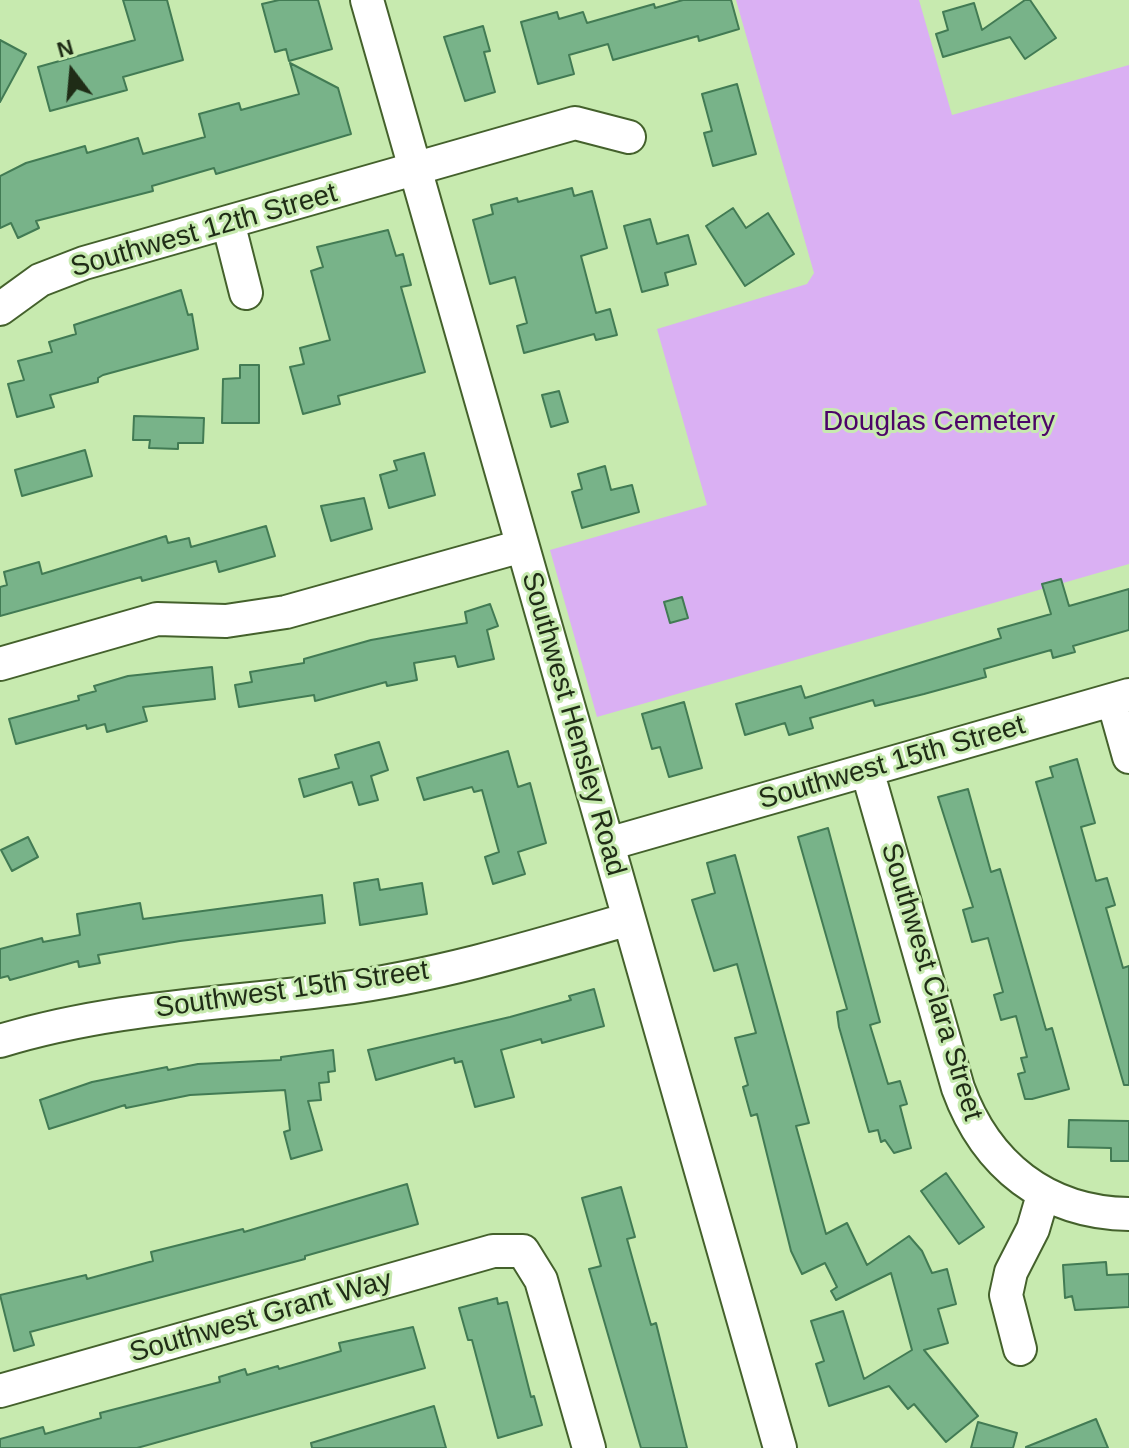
<!DOCTYPE html>
<style>
body{margin:0}
#map{position:relative;width:1129px;height:1448px;overflow:hidden;background:#c7eaaf;font-family:Helvetica,sans-serif}
canvas{display:block}
.north{position:absolute;left:32px;top:32px;width:80px;height:80px;-webkit-text-stroke:6px #c7eaaf;paint-order:stroke;rotate:344deg;font-size:22px;font-weight:700;line-height:32px;text-align:center;color:#1f2c16}
.north::after{content:'';display:block;margin:auto;width:28px;height:36px;background:#1f2c16;clip-path:polygon(50% 0,100% 100%,50% 72%,0 100%)}
</style>
<div id="map">
<canvas width="1129" height="1448"></canvas>
<div class="north">N</div>
</div>
<script>
const c = document.querySelector('canvas').getContext('2d');
c.lineJoin = 'round';
function fillPath(path, color) {
  c.fillStyle = color;
  c.fill(path, 'evenodd');
}
function stroke(path, color, width, dash) {
  c.strokeStyle = color;
  c.lineWidth = width;
  c.lineCap = dash ? 'butt' : 'round';
  c.setLineDash(dash || []);
  c.stroke(path);
}
function write(font, color, halo, rows, align = 'center') {
  c.font = font + ' Helvetica,sans-serif';
  c.lineWidth = 6;
  c.setLineDash([]);
  c.textBaseline = 'middle';
  c.strokeStyle = halo;
  c.fillStyle = color;
  for (const [text, x, y, turn = 0] of rows) {
    c.save();
    c.translate(x, y);
    c.rotate((+turn || 0) * Math.PI / 180);
    c.textAlign = isNaN(turn) ? turn : align;
    if (halo) c.strokeText(text, 0, 0);
    c.fillText(text, 0, 0);
    c.restore();
  }
}
fillPath(new Path2D(`
 M736 0H919L952 115 1129 65V564L597 717 550 550 707 505 657 329 807 284 814 273Z`), '#dab0f3');
const building = new Path2D(`
 M123 0H167L183 60 123 77 127 90 50 111 38 67 135 40Z
 M279 0H318L332 49 289 61 286 49 275 52 262 4Z
 M683 0H731L739 29 699 41 698 36 613 60 608 44 569 55 574 74 538 84 521 22 557 12 559 19 583 12 587 23 654 4 655 8Z
 M1025 0H1030L1056 38 1025 59 1010 37 943 57 936 34 948 30 943 12 974 3 982 30Z
 M483 26 490 51 484 52 495 92 465 101 444 37Z
 M0 40 26 54 0 102Z
 M290 63 338 88 351 134 216 174 214 168 152 186 153 191 36 221 39 228 18 238 11 223 0 228V176L26 163 85 146 87 153 138 138 143 154 205 137 199 114 239 103 241 110 299 94Z
 M737 84 756 154 713 166 704 133 712 131 702 94Z
 M572 188 574 196 592 191 607 248 581 256 596 313 610 309 617 335 596 340 594 334 524 353 517 326 527 323 515 277 490 284 473 220 493 214 491 205 517 198 518 202Z
 M733 208 746 228 768 213 794 254 745 286 706 226Z
 M650 219 657 244 688 235 696 264 665 273 668 285 642 292 624 226Z
 M388 230 396 256 403 254 411 285 401 287 425 372 338 396 340 404 303 414 290 367 304 364 300 348 330 340 311 271 323 267 317 247Z
 M181 290 188 315 192 314 198 349 103 375 98 378V382L50 395 54 407 17 417 8 384 24 380 18 361 52 352 49 342 76 334 74 325Z
 M240 365H259V423H222L223 379 240 378Z
 M559 391 568 422 551 427 542 395Z
 M134 416 204 418 203 443H178V449L149 448 150 440H133Z
 M85 450 92 476 22 496 15 470Z
 M424 453 435 495 389 508 380 475 397 470 394 461Z
 M605 466 611 490 632 485 639 512 582 528 572 492 582 489 578 474Z
 M364 498 372 529 331 541 321 506Z
 M266 526 275 556 219 572 216 561 142 581 141 577 0 616V587L7 585 4 572 39 562 42 574 166 536 168 543 189 538 191 547Z
 M1061 579 1069 606 1129 589V630L1073 646 1075 652 1053 658 1051 650 984 669 986 677 924 694 875 706 873 700 810 718 813 728 789 735 785 723 745 735 736 704 801 686 805 698 1001 638 998 629 1051 614 1042 584Z
 M682 597 688 618 670 623 664 602Z
 M490 604 498 626 487 630 494 659 458 667 455 656 414 663 417 680 387 686 386 682 315 701 314 695 239 707 235 685 252 682 250 672 304 663V659L371 640 467 623 465 612Z
 M212 667 215 699 143 707 147 721 107 732 105 724 87 729 86 725 16 744 9 719 79 700 78 696 96 691 94 686 128 676Z
 M684 702 702 768 669 777 660 747 652 749 642 714Z
 M379 742 388 770 371 776 378 800 359 805 352 782 304 797 299 779 339 768 335 755Z
 M508 751 518 787 530 783 546 843 518 852 525 874 493 884 485 857 499 852 482 790 474 792 472 787 424 800 417 778Z
 M1077 759 1095 823 1081 827 1096 881 1107 878 1115 905 1106 908 1123 968 1129 966V1085H1124L1036 782 1053 777 1050 767Z
 M968 789 991 872 1000 869 1046 1030 1052 1028 1069 1089 1032 1099H1025L1018 1074 1025 1072 1021 1058 1027 1057 1016 1016 1001 1020 994 995 1003 992 988 938 972 942 963 910 973 907 938 797Z
 M828 828 880 1022 870 1025 888 1084 900 1081 907 1104 900 1106 911 1148 894 1153 885 1140 881 1142 878 1130 869 1132 839 1027 837 1012 847 1009 798 837Z
 M28 837 38 857 12 871 1 850Z
 M735 855 809 1123 796 1126 826 1234 847 1223 867 1265 909 1236 922 1251 932 1273 947 1269 956 1304 938 1309 948 1343 924 1350 978 1416 946 1442 914 1404 908 1409 889 1386 829 1406 816 1364 824 1361 811 1321 843 1311 864 1379 912 1350 891 1273 836 1300 831 1291 837 1287 825 1263 802 1274 791 1251 757 1114 751 1116 743 1087 748 1085 735 1038 756 1033 737 964 714 971 692 900 715 893 707 863Z
 M378 879 380 890 422 883 427 914 360 925 354 883Z
 M322 895 325 923 180 941 98 955 100 963 79 967 78 961 10 980 8 976 0 978V949L42 938 43 942 80 935 77 914 140 903 143 919Z
 M594 989 604 1026 542 1043 541 1039 501 1050 514 1097 475 1107 462 1061 455 1063 454 1058 376 1080 368 1050 510 1017 571 1000 569 996Z
 M333 1050 335 1071 328 1072 329 1082 319 1083 321 1100 308 1101 322 1150 291 1159 284 1132 290 1130 285 1090 190 1095 126 1108 125 1105 49 1129 40 1100 92 1082 167 1067 168 1070 198 1064 281 1060V1057Z
 M1069 1120 1129 1121V1161H1111V1148L1068 1147Z
 M946 1173 984 1227 959 1244 921 1191Z
 M407 1184 418 1224 305 1256V1259L30 1332 34 1345 14 1351 0 1295 86 1275 87 1279 153 1261 151 1252 243 1229 244 1232Z
 M621 1187 635 1237 627 1239 651 1325 656 1323 687 1448H641L589 1269 601 1266 582 1198Z
 M1106 1262 1107 1275 1129 1274V1307L1075 1310 1072 1296 1065 1298 1063 1265Z
 M497 1298 498 1304 507 1302 531 1397 534 1396 542 1425 498 1438 472 1340H468L459 1308Z
 M413 1327 425 1368 137 1448H0V1439L43 1427 45 1434 101 1418 100 1413 220 1382 219 1377 245 1369 247 1375 278 1366 279 1369 341 1351 339 1343Z
 M434 1406 446 1448H312L311 1443Z
 M1096 1419 1108 1448H1026V1447Z
 M978 1422 1017 1433 1013 1448H971Z`);
fillPath(building, '#78b389');
stroke(building, '#427b54', 2);
const minor = new Path2D(`
 M367 0 780 1448
 M228 222 246 293
 M0 309 40 280 84 263 575 123 629 137
 M0 664 157 619 226 621 286 612 522 546
 M1113 700 1129 757
 M867 770 958 1088C986 1165 1046 1213 1129 1214
 M608 844 1129 695
 M0 1041C111 1007 224 1004 338 989 437 976 533 947 629 919
 M1020 1349 1006 1295 1011 1272 1033 1229 1043 1195
 M0 1391 493 1251H523L541 1280 589 1448`);
stroke(minor, '#44612c', 36);
stroke(minor, '#fff', 32);
write('28px', '#1f2c16', '#c7eaaf', [
 ["Southwest 12th Street",204,231,-16],
 ["Southwest Hensley Road",573,724,74],
 ["Southwest 15th Street",892,763,-16],
 ["Southwest Clara Street",931,982,73],
 ["Southwest 15th Street",292,990,-8],
 ["Southwest Grant Way",261,1317,-16]
]);
write('28px', '#4c0368', '#c7eaaf', [
 ["Douglas Cemetery",939,422]
]);
</script>
